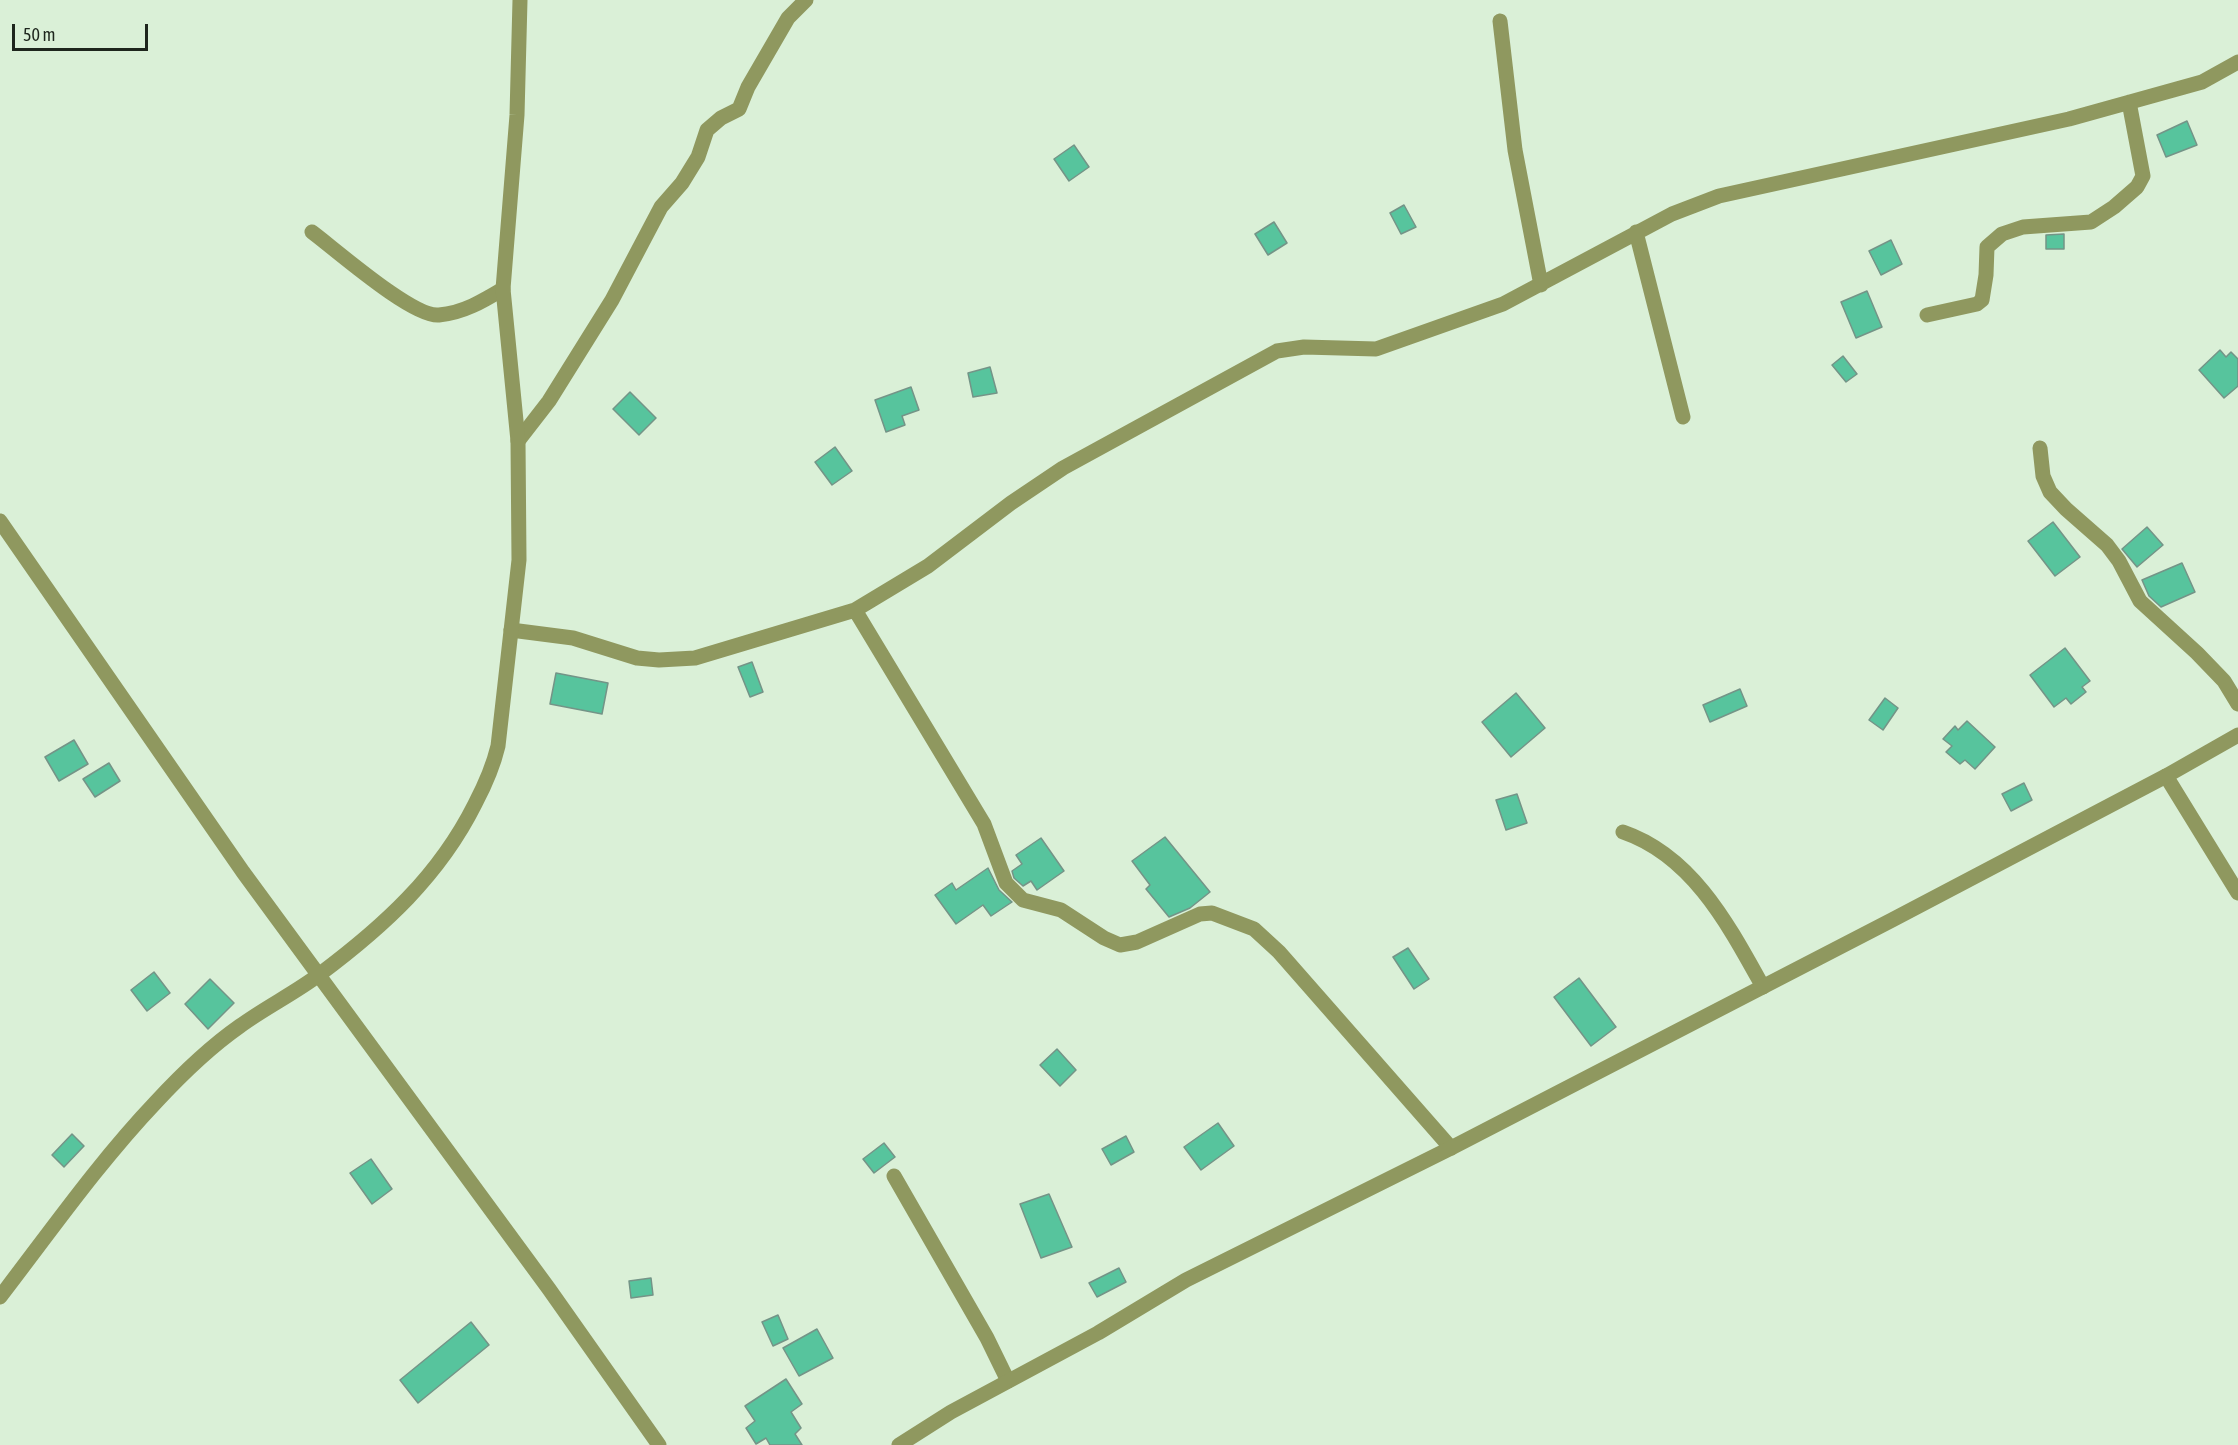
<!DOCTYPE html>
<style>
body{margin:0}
#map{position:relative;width:2238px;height:1445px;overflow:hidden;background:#daf0d7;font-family:"Asap Condensed",sans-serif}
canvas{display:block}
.scale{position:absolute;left:12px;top:24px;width:136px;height:27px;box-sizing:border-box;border:3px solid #1e261d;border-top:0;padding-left:8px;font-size:18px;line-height:21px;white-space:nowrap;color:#1e261d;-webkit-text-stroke:4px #daf0d7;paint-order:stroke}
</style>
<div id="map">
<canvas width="2238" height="1445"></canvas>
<div class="scale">50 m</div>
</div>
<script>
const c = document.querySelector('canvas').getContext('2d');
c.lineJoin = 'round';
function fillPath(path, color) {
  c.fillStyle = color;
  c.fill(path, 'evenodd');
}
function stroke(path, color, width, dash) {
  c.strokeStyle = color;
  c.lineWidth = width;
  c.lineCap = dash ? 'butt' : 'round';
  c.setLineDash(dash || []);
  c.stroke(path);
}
const building = new Path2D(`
 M2187 121 2197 145 2166 157 2157 135Z
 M1074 145 1089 167 1069 181 1054 159Z
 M1404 205 1416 227 1401 234 1390 213Z
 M1274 222 1287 243 1268 255 1255 234Z
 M2064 234V249H2046V235Z
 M1891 240 1902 264 1881 275 1869 251Z
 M1867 291 1882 327 1856 338 1841 302Z
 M2220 350 2226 357 2231 352 2238 359V386L2224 398 2199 370Z
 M1843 356 1857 374 1846 382 1832 365Z
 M990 367 997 393 973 397 968 373Z
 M911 387 919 410 902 416 905 425 886 432 875 400Z
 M630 392 656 418 639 435 613 409Z
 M835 447 852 471 832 485 815 462Z
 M2053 522 2080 557 2055 576 2028 541Z
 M2147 527 2163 545 2137 567 2122 549Z
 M2182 563 2195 592 2161 607 2149 596 2142 580Z
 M2065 648 2090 681 2082 687 2086 692 2071 704 2066 698 2054 707 2030 675Z
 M752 662 763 692 750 697 738 667Z
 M556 673 608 683 602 714 550 704Z
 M1740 689 1747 706 1710 722 1703 705Z
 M1516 693 1545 728 1511 757 1482 722Z
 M1885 698 1898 708 1883 730 1869 720Z
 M1967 721 1995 747 1975 769 1965 760 1960 764 1946 752 1952 746 1943 739 1955 726 1958 730Z
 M74 740 88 764 59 781 45 757Z
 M109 763 120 781 95 797 83 779Z
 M2024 783 2032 800 2011 811 2002 794Z
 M1517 794 1527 823 1506 830 1496 800Z
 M1165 837 1210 892 1190 908 1169 917 1146 889 1150 885 1132 861Z
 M1041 838 1064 871 1037 890 1031 881 1023 886 1014 878 1012 871 1022 864 1016 855Z
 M988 868 999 890 1012 902 991 916 983 905 956 924 935 895 952 883 956 890Z
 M1408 948 1429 979 1414 989 1393 957Z
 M154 972 170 993 147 1011 131 990Z
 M1579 978 1616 1027 1591 1046 1554 997Z
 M210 979 234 1003 208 1029 185 1004Z
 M1057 1049 1076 1070 1060 1086 1040 1065Z
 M1218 1123 1234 1146 1201 1170 1184 1147Z
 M72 1134 84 1146 64 1167 52 1155Z
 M1126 1136 1134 1152 1111 1165 1102 1149Z
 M884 1143 895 1157 874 1173 863 1159Z
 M371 1159 392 1189 372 1204 350 1173Z
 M1049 1194 1072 1247 1041 1258 1020 1204Z
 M1119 1268 1126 1282 1097 1297 1089 1283Z
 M651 1278 653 1295 631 1298 629 1281Z
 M778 1315 788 1339 773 1346 762 1322Z
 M471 1322 489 1345 418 1403 400 1380Z
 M817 1329 833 1358 799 1376 783 1348Z
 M786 1379 802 1404 791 1412 801 1428 795 1434 802 1445H770L766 1438 756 1444 746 1428 755 1421 745 1406Z`);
fillPath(building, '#57c49d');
stroke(building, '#749487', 1.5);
stroke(new Path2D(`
 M1500 21 1515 150 1541 285
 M312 232C335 249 413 318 439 315 463 313 483 301 503 289
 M1636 232 1683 417
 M1927 315 1977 304 1982 300 1986 275 1987 247 2002 234 2023 227 2091 222 2114 207 2137 187 2143 176 2129 102
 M518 441 549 401 612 300 661 207 682 183 698 157 707 130 721 118 739 109 748 87 788 18 806 0
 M2040 448 2043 476 2050 492 2066 509 2107 545 2119 561 2140 601 2197 653 2224 681 2238 704
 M855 610 984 824 1006 883 1023 900 1061 910 1104 938 1120 945 1137 942 1200 914 1212 913 1254 929 1279 952 1451 1148
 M511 630 573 638 637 658 659 660 695 658 855 610 928 566 1011 503 1063 468 1277 351 1304 347 1376 349 1503 304 1672 214 1719 196 2069 119 2202 82 2238 62
 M2166 776 2238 893
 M1623 832C1693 856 1729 926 1763 987
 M894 1176 987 1338 1008 1381`), '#8f985f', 15);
stroke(new Path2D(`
 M0 521 243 872 549 1289 659 1445
 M0 1297C50 1232 99 1162 156 1102 181 1075 210 1047 240 1026 266 1007 295 993 320 974 384 926 439 876 475 804 485 785 493 767 498 746L519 560 518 441 503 289 517 115 520 0
 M899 1445 951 1412 1098 1333 1186 1280 1451 1148 1892 920 2166 776 2238 735`), '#8f985f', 15);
</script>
